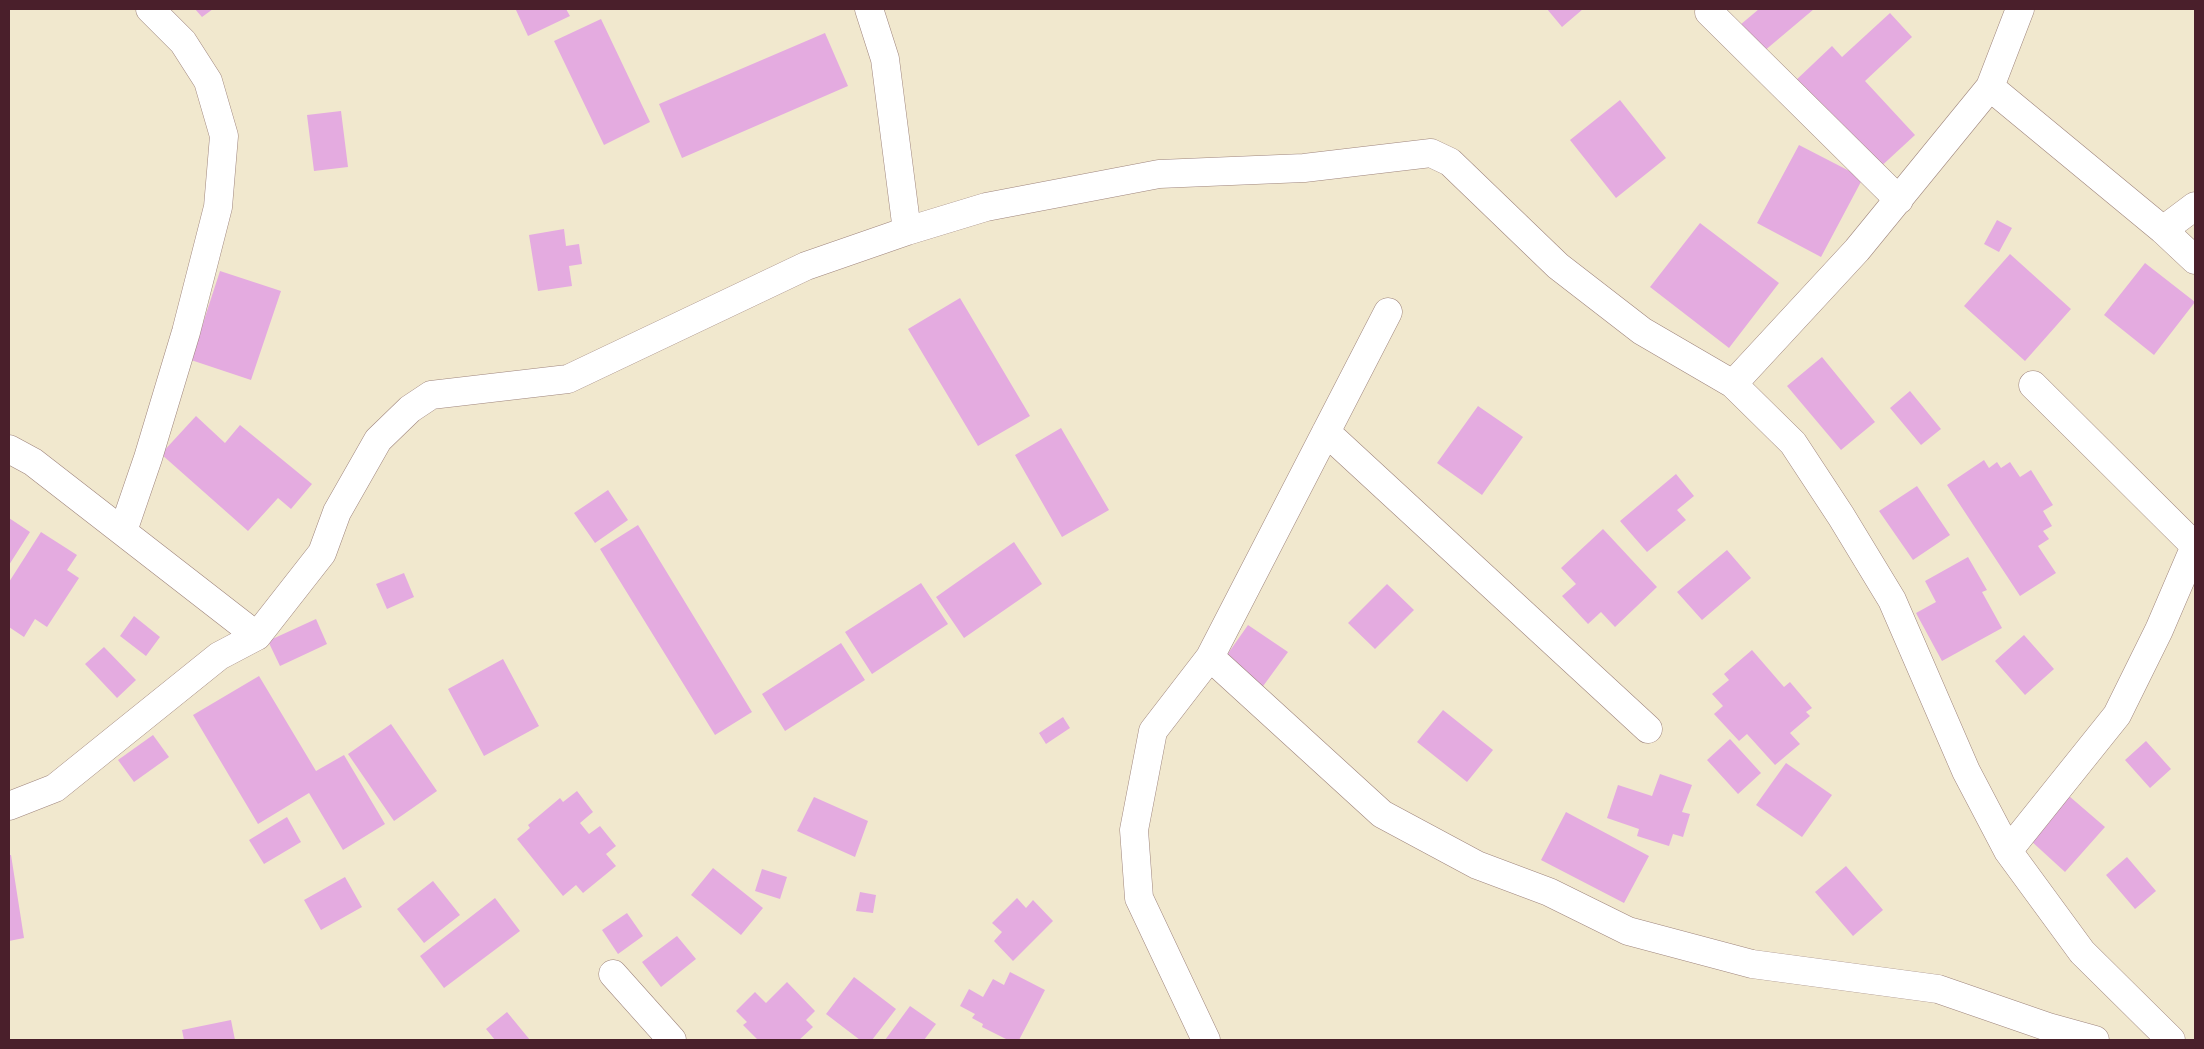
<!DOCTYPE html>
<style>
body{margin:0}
#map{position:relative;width:2204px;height:1049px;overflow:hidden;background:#f1e8ce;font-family:Mynerve,sans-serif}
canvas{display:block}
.frame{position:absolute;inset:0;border:10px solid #4a1f2b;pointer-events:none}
</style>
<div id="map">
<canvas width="2204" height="1049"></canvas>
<div class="frame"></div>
</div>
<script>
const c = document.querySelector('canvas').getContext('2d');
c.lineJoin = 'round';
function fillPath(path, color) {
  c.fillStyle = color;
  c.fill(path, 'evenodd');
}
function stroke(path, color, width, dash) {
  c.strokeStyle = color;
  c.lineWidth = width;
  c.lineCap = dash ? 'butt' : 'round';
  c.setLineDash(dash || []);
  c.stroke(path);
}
fillPath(new Path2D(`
 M195 9H213L202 17Z
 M520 9H566L570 16 528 36 516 10Z
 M1547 9H1583L1562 27Z
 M1759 9H1814L1763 52 1740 25Z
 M1890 13 1912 37 1865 81 1915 135 1876 171 1794 82 1832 46 1842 57Z
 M601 19 650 122 604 145 554 41Z
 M825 33 848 86 682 158 659 104Z
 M1620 100 1666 158 1616 198 1570 140Z
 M341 111 348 167 314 171 307 115Z
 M1799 145 1863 178 1821 257 1757 223Z
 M1997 220 2012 228 1999 252 1984 244Z
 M1700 223 1779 283 1729 348 1650 287Z
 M564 229 566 246 579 244 582 264 569 266 572 286 538 291 529 235Z
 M2010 254 2071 309 2025 361 1964 306Z
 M2145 263 2195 302 2154 355 2104 315Z
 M220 271 281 291 251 380 191 360Z
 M960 298 1030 416 978 446 908 329Z
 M1822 357 1875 422 1841 450 1787 386Z
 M1910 391 1941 429 1921 445 1890 408Z
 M1478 406 1523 437 1482 495 1437 463Z
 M196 416 225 443 240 425 312 484 291 509 278 498 248 531 161 454Z
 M1061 428 1109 510 1062 537 1015 455Z
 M1984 460 1989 468 1997 462 2001 468 2010 462 2020 477 2031 470 2053 505 2043 511 2052 526 2043 531 2049 539 2038 546 2056 573 2020 596 1947 485Z
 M1676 474 1694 496 1677 510 1686 520 1647 552 1620 521Z
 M1917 486 1950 535 1913 560 1879 511Z
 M608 490 628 520 595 543 574 513Z
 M9 518 30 532 9 565Z
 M638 525 752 712 715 735 600 549Z
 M1603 529 1657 587 1615 627 1601 612 1588 624 1562 596 1576 584 1561 568Z
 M41 532 77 555 67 570 79 578 47 627 35 619 24 637 9 627V582Z
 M1014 542 1042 584 964 638 936 597Z
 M1727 550 1751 578 1702 620 1677 592Z
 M1968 557 1987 590 1982 592 2002 628 1942 661 1916 613 1936 602 1925 581Z
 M404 573 414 597 387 609 376 584Z
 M921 583 948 624 872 674 845 632Z
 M1387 584 1414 610 1375 649 1348 623Z
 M134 616 160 637 146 656 120 636Z
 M316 619 327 644 280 666 268 641Z
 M1248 625 1288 652 1261 689 1222 662Z
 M2024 635 2054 669 2025 695 1995 661Z
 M841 643 865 680 785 731 762 694Z
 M104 647 136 680 117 698 85 664Z
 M1752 650 1784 687 1790 682 1812 708 1806 712 1810 716 1790 733 1800 744 1775 765 1747 734 1739 741 1714 714 1723 706 1712 694 1729 680 1724 674Z
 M503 659 539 726 484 756 448 689Z
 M259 676 316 771 344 755 385 824 343 850 309 793 258 824 193 715Z
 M1443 710 1493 750 1467 782 1417 742Z
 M1063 717 1070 728 1046 744 1039 733Z
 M391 724 437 791 394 821 348 754Z
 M153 735 169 757 134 782 118 760Z
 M1730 739 1761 773 1738 794 1707 760Z
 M2146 741 2171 769 2150 788 2125 760Z
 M1786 763 1832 795 1802 837 1756 805Z
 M1660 774 1692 785 1682 812 1690 814 1683 837 1673 834 1669 846 1637 836 1639 829 1607 818 1618 785 1652 796Z
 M577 791 593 812 580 823 589 834 600 826 616 846 606 854 616 866 583 893 576 885 563 896 517 839 530 828 528 825 560 798 563 802Z
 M2069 796 2105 827 2065 872 2030 840Z
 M814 797 868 821 855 857 797 831Z
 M1566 812 1649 856 1624 903 1541 860Z
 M287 817 301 842 264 864 249 840Z
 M9 855H11L24 938 9 941Z
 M2127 857 2156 891 2135 909 2106 875Z
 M1846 866 1883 910 1853 936 1815 892Z
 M713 868 763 908 741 935 691 895Z
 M762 869 787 877 780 899 755 891Z
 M345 877 362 907 321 930 304 900Z
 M433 881 460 915 424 943 397 909Z
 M860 892 876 895 873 913 856 911Z
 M495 898 520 931 444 988 420 956Z
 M1017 898 1026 908 1033 900 1053 921 1013 961 994 941 1002 932 992 923Z
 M627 913 643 936 618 954 602 930Z
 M677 936 696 959 661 987 642 962Z
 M1010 972 1045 990 1019 1040H1008L982 1027 983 1024 972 1018 975 1014 960 1006 969 989 983 997 993 979 1004 985Z
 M854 977 896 1009 872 1040H860L826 1014Z
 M787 982 815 1011 806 1020 813 1027 799 1040H758L743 1025 747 1022 736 1011 755 992 766 1003Z
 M910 1006 936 1024 924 1040H885Z
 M507 1012 530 1040H495L486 1029Z
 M231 1020 235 1040H184L182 1030Z`), '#e4abe0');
const minor = new Path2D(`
 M869 9 885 59 907 231
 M1709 12 1899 200
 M1990 87 2163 230 2195 260
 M2163 230 2195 206
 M1733 384 1857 250 1990 87 2020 9
 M2033 385 2195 546
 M1326 432 1648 729
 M9 449 33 462 257 636
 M123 531 148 458 186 332 218 207 224 136 208 81 183 42 150 9
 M1210 657 1382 814 1477 865 1549 892 1628 931 1752 964 1938 989 2048 1027 2095 1040
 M9 806 55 788 219 656 257 636 322 553 337 512 378 440 410 409 431 395 568 379 806 266 907 231 986 207 1159 174 1304 168 1431 153 1450 162 1558 266 1642 331 1733 384 1793 443 1841 516 1892 600 1966 771 2008 851 2082 952 2171 1040
 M2008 851 2117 715 2159 630 2195 546
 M613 974 672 1040
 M1206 1040 1139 898 1134 830 1153 731 1210 657 1388 312`);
stroke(minor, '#9e847c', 29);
stroke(minor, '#fff', 28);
</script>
